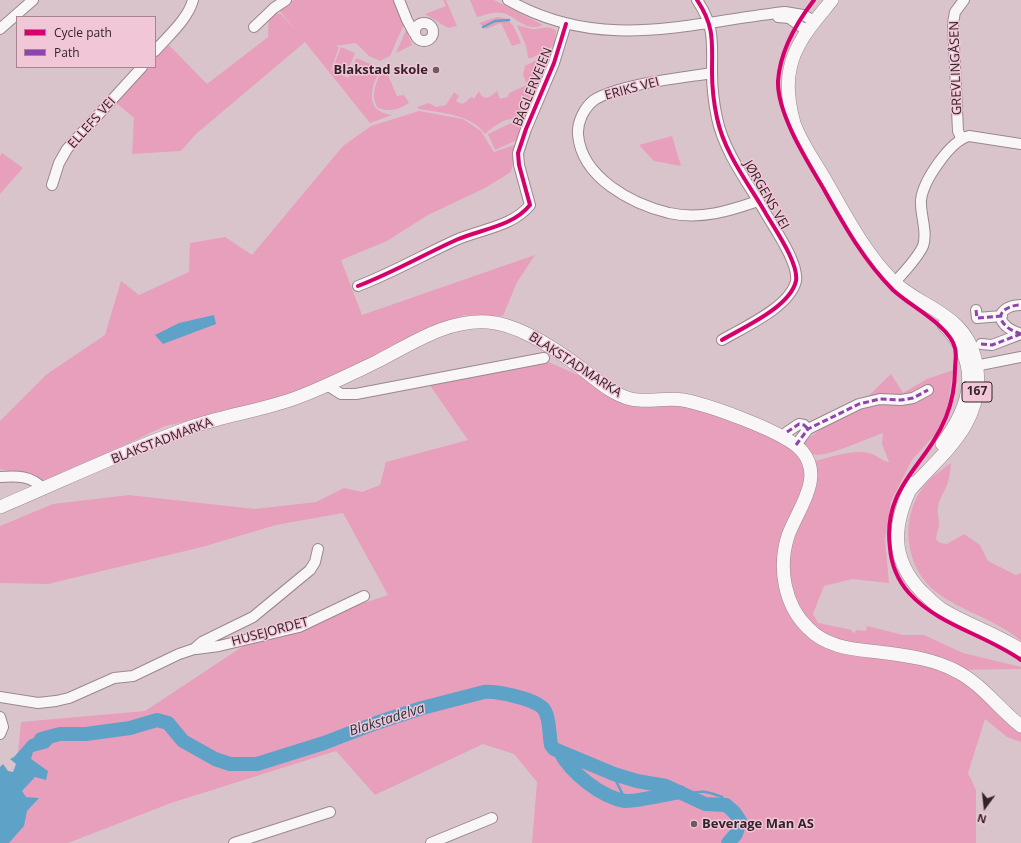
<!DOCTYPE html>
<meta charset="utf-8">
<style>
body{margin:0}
#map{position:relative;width:1021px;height:843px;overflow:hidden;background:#dac4cc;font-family:"Open Sans",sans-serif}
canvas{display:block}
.legend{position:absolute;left:16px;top:16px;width:140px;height:52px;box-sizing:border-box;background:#f1c6d6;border:1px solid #a58591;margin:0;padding:5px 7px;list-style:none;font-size:12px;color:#332329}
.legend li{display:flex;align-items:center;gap:8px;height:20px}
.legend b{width:20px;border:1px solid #a58591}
.north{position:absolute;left:965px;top:787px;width:40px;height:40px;-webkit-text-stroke:3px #f1c6d6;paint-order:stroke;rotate:195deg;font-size:11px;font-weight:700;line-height:16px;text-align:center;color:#332329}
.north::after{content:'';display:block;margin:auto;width:14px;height:18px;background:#332329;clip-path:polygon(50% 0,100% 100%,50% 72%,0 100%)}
</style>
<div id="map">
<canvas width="1021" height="843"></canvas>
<ul class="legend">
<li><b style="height:5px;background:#d6006c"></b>Cycle path</li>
<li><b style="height:5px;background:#8e44ad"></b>Path</li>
</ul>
<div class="north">N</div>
</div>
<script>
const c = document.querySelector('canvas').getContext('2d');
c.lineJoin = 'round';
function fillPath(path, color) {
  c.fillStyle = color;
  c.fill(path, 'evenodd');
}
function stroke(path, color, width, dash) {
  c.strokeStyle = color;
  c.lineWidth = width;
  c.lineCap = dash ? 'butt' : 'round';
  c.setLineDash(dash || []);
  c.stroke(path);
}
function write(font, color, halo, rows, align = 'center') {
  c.font = font + ' "Open Sans",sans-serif';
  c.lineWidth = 3;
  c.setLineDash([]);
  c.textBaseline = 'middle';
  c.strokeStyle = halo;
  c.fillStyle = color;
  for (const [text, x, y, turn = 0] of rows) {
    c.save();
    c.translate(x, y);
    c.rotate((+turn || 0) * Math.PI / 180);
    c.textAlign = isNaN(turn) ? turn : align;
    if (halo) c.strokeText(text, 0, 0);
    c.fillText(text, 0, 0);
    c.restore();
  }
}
fillPath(new Path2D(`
 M294 0H396L404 24 390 56 380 61 369 56 356 43 335 46 339 47 331 70 348 78 356 58 373 65 370 73 376 67 381 68C371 87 363 111 392 115L370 123 305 42 196 134 181 151 132 154 134 118 113 100 142 67H155V52L165 41 207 84 268 37 269 13 281 14 297 32 279 10Z
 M443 0H446L457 26 448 28 425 14 446 6Z
 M470 0H494L543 25C524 33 516 15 502 13 494 11 485 15 477 17Z
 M497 17C512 17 516 31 521 43L512 46 501 23 486 29 479 23Z
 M517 25C522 26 527 28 532 29 541 30 549 24 556 31L555 45 532 58H528L526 46Z
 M406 30 412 45 396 53Z
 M341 47 355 53 346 76 332 70Z
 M554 51 525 120C507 116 498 123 485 134 471 114 441 113 419 109L417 107 429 103 436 107 446 105 454 92 459 96 456 101C465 108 466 99 472 97L474 99 479 91C484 103 491 96 497 91L500 99 508 97 509 93 527 85 523 75 525 66Z
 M381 72 387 73 397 96 404 95 409 103C398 110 391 112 378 108 370 97 376 83 381 72Z
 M419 111 463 119 481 131 494 152 517 144 511 172 485 188 428 215 387 241 341 260 362 315 535 255 517 282 503 316 464 315 337 379 262 406 165 426 48 482 0 469V421L47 374 105 335 121 281 139 295 189 272 190 243 225 237 252 255 343 146 371 126Z
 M511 123 520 126 517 140 495 150 488 134Z
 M672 136 681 166 654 161 639 145Z
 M2 153 23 168 0 194V156Z
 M544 360 619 393 698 405 781 434 811 466 782 565 795 610 829 639 954 673 1021 726V742L1007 737 985 719 968 773 976 790V843H532L537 782 514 754 483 744 375 795 336 751 171 803 68 843H4L9 840 21 722 145 711 251 641 388 595 343 513 276 525 202 547 48 584 0 583V526L53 504 129 495 255 509 316 502 344 488 362 492 380 485 386 462 468 440 429 384Z
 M953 370 948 405 939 430 912 460 891 501 885 540 889 583 852 579 824 586 813 614 818 623 852 630V632L855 633 856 630 866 631 867 626 903 635H924L963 653 1021 667V669L956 670 844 642 815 628 804 615 796 598 790 583 787 567 791 542 815 479V461C831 457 853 449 869 453 877 455 882 461 889 462L882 444 883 433C869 438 829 456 816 455 810 454 806 448 802 443L836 418 855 409 891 374 903 393 927 379Z
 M951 463C950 470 950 478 947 485 944 493 939 498 938 508 937 513 939 518 939 524 939 534 929 542 947 544L964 534 980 545 988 561 1016 575 1021 573V641C996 619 962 612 936 592 904 567 899 516 925 485 932 476 942 470 951 463Z`), '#e79fbc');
fillPath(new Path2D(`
 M214 315 216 324 163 344 155 335 179 323Z
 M52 731 64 737 56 739 48 748 33 752 31 759 48 771 46 780 35 777 22 791 26 797 39 798 27 811 24 826 9 843H0V767L3 764 8 771 13 772 16 764 10 759 14 757 29 740Z`), '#5ea2c8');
stroke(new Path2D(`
 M483 27 495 21 509 20
 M612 773 626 801
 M687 795C702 789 708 792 722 797L726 805`), '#5ea2c8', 2.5);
stroke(new Path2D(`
 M41 739 60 734H86L130 728 157 720 168 723 183 741 215 759 230 764H257L324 743 376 723 422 708 484 692C496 691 539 699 545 711 550 720 549 735 551 745L554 749 614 774 637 781 666 786 705 804 726 805 734 812 740 821 736 834 728 843
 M560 752C571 773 601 797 625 801 635 802 667 794 680 792`), '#5ea2c8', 14);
const minor = new Path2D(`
 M399 0 407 20 414 33
 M508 0C601 53 687 23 785 12L803 15 815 21
 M697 0C715 27 712 42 712 72 712 87 714 104 717 118 724 152 748 183 765 212 774 228 799 263 796 281 790 307 744 327 722 340
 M778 17 789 18 807 31
 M415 32a9 9 0 1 1 18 0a9 9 0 1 1-18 0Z
 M254 27 274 8 286 0
 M0 29 33 0
 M155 51C168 36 188 19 193 0
 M712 73C681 78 619 84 594 100 584 108 577 122 578 135 582 178 632 204 669 213 701 220 729 211 758 201
 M961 138 958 131 953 23 955 12 964 0
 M52 185 59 163 67 149 142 67
 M895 282C904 272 917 259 923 246 928 232 920 215 921 200 923 181 950 141 969 136L1021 144
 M358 286C392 273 423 255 456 240 481 229 512 227 530 205L519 165 518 153 526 129 554 63 566 24
 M976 310 977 318 1002 316
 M1021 334C1016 332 1010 330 1006 326 992 313 1009 305 1021 305
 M981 344 992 345 1021 334
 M970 367 1021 357
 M327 385 341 394H356L544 358
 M787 432 799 424 804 425 808 429
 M796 445 808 429 859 404 880 399 901 400 913 398 928 390
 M0 477C16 476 32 475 43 489
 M196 649 219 646 299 627 364 596
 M0 697 38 703 56 701 69 698 114 678 133 676 179 654 194 649 202 642 253 617 310 570 315 562 318 549
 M0 717 3 727 0 734
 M234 843 330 812
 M431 843 492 818`);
const major = new Path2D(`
 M832 0C815 21 795 42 790 69 786 87 789 105 794 123 800 141 813 159 823 176 844 212 863 251 893 281 912 300 938 307 957 326 968 337 975 353 977 369 983 425 943 452 910 490
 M942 444C972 404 982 364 944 325
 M913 483C893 523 889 558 922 592 929 598 935 605 943 610 968 625 996 634 1021 650
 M0 507C64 480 128 449 194 426 229 414 266 410 301 396 327 386 353 373 378 361 413 343 448 319 488 322 519 324 557 350 581 368 597 380 611 394 631 399 648 403 666 397 683 400 709 405 786 432 802 451 825 478 797 510 788 536 778 567 784 605 808 628 829 650 859 649 887 653 910 656 936 660 956 671 982 684 999 709 1021 726`);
stroke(minor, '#99888e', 12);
stroke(major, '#99888e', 14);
stroke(minor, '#f9f6f7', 10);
stroke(major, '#f9f6f7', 13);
stroke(new Path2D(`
 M976 310 977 318 1002 316
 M1021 334C1016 332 1010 330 1006 326 992 313 1009 305 1021 305
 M981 344 992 345 1021 334
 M787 432 799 424 804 425 808 429
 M796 445 808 429 859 404 880 399 901 400 913 398 928 390`), '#8e44ad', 3, [6, 3]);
stroke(new Path2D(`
 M697 0C715 27 712 42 712 72 712 87 714 104 717 118 724 152 748 183 765 212 774 228 799 263 796 281 790 307 744 327 722 340
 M814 0C797 22 780 52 778 81 777 113 806 159 822 186 843 223 863 260 893 290 910 306 950 326 955 348 957 355 955 362 955 369 955 385 952 402 946 417 926 467 882 486 890 548 891 564 898 581 909 593 938 625 986 635 1021 660
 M358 286C392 273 423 255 456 240 481 229 512 227 530 205L519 165 518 153 526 129 554 63 566 24`), '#d6006c', 4);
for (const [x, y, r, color] of [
 [436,70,4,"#6d5b62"],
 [694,824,4,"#6d5b62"]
]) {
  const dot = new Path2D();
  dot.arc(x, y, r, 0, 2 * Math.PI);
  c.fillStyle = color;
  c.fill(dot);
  stroke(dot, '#f1c6d6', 1.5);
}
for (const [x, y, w] of [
 [977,392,30]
]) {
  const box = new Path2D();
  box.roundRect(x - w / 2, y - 10, w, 20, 3);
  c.fillStyle = '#f1c6d6';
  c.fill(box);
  stroke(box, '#332329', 1);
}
write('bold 12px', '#332329', null, [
 ["167",977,392]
]);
write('13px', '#332329', '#f1c6d6', [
 ["GREVLINGÅSEN",956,68,-92],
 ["BAGLERVEIEN",533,87,-68],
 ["ERIKS VEI",632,89,-15],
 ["ELLEFS VEI",92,123,-48],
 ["JØRGENS VEI",766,195,60],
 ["BLAKSTADMARKA",575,365,33],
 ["BLAKSTADMARKA",162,441,-21],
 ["HUSEJORDET",270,632,-15]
]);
write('bold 13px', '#332329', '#f1c6d6', [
 ["Blakstad skole",428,70],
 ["Beverage Man AS",702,824,"left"]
], 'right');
write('italic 14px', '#1d333f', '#f1c6d6', [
 ["Blakstadelva",387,720,-18]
]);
</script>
